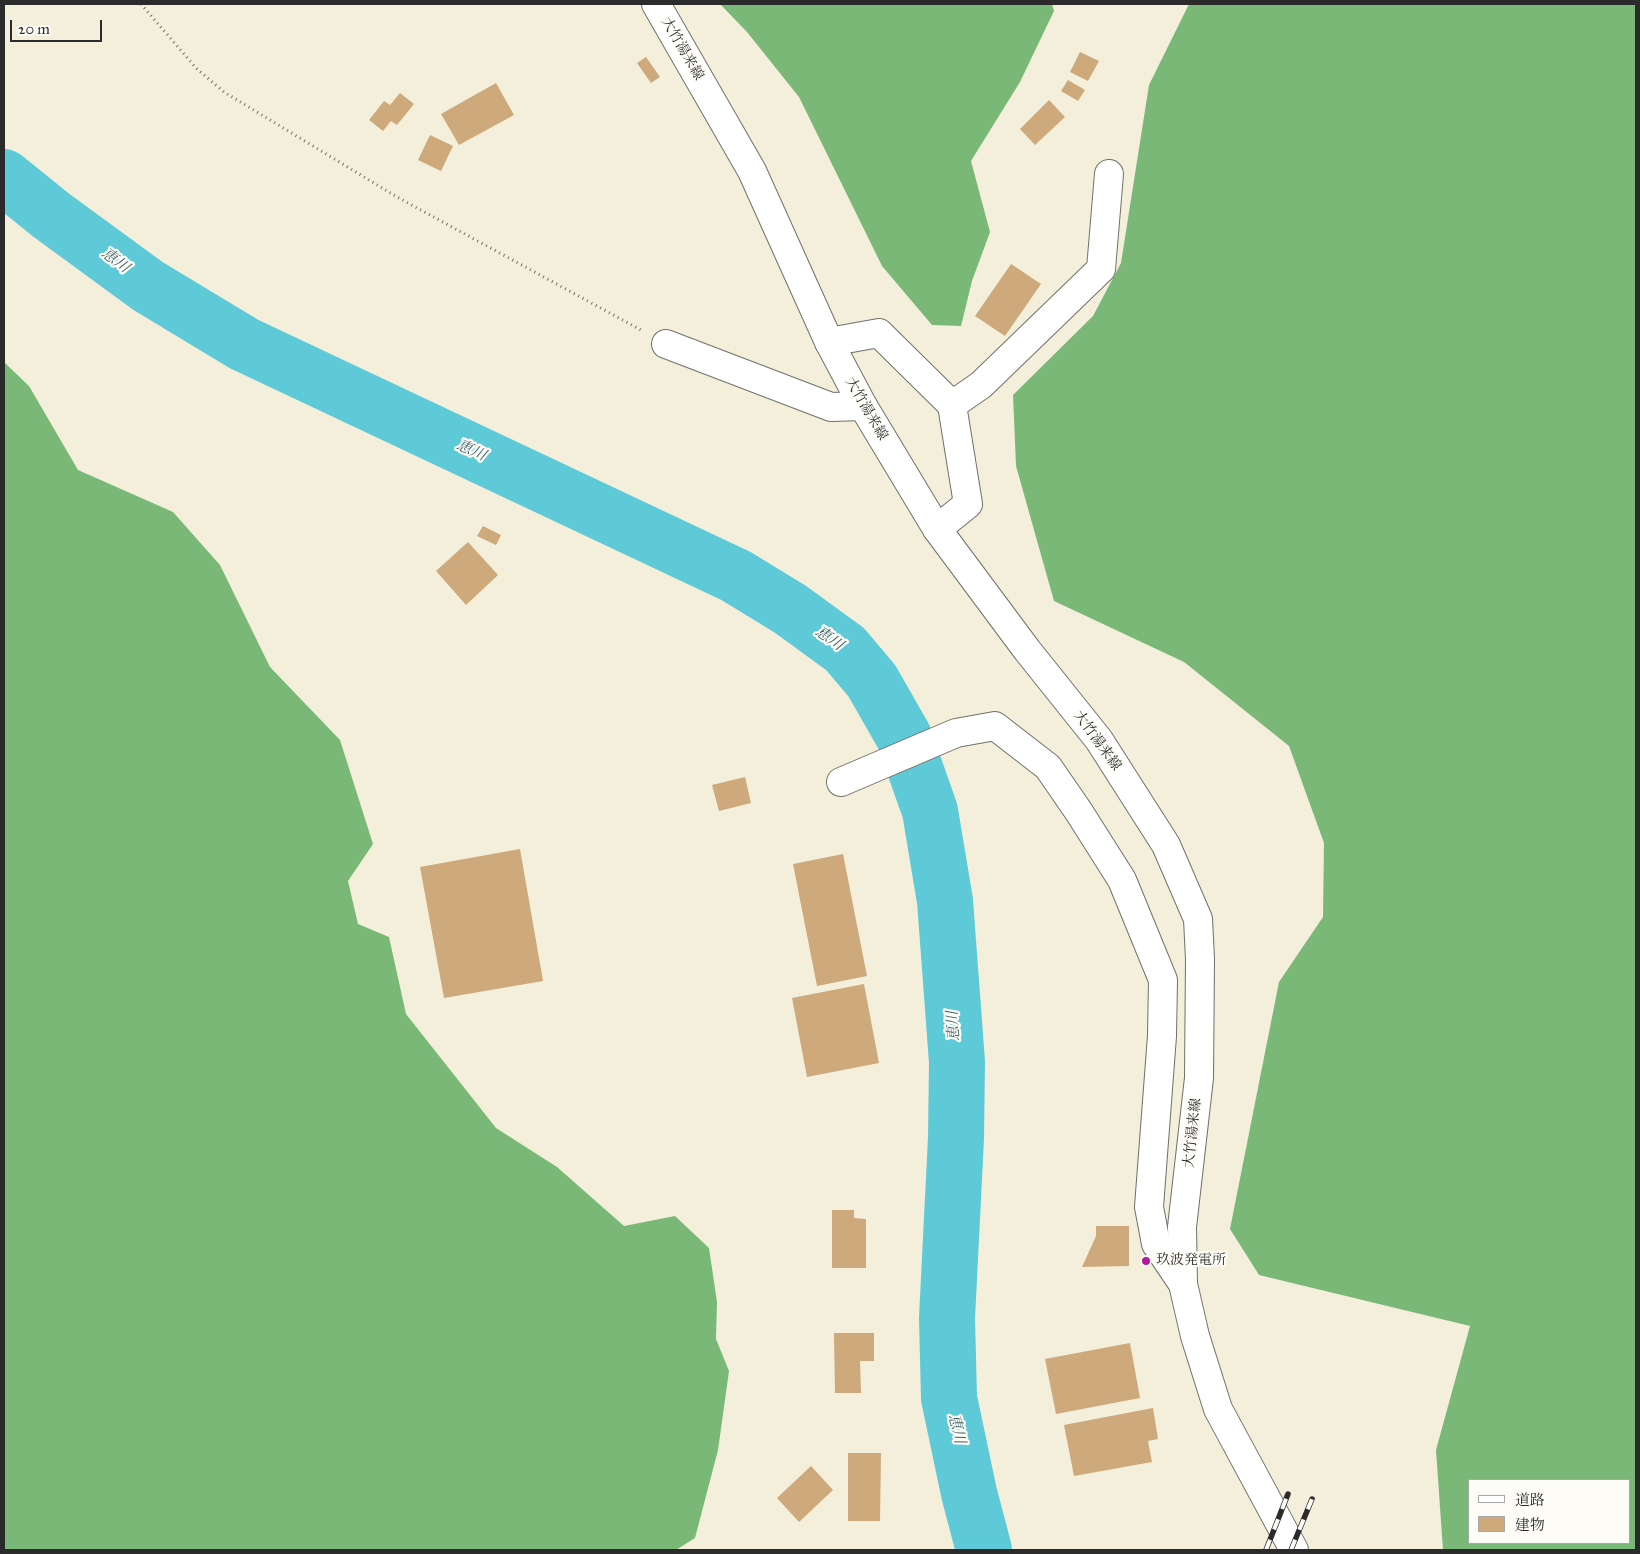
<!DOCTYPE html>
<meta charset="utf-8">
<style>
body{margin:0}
#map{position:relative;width:1640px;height:1554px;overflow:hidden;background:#f3efdb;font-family:"IM FELL Great Primer","Noto Serif JP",serif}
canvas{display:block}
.frame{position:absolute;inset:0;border:5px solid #2b2b2b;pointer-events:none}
.legend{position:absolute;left:1468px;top:1479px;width:162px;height:65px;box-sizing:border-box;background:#fdfcf7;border:1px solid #a9a8a5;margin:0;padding:6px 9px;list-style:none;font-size:15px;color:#2b2b2b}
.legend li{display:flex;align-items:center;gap:10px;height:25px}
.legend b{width:25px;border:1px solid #a9a8a5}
.scale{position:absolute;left:10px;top:20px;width:92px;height:22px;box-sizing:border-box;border:2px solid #2b2b2b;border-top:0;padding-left:6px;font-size:15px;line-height:18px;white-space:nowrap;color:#2b2b2b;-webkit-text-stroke:4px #fdfcf7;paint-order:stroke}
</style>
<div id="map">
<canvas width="1640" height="1554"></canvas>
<div class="frame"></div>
<ul class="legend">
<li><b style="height:6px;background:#fff"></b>道路</li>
<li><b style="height:14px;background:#cda97b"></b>建物</li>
</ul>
<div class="scale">20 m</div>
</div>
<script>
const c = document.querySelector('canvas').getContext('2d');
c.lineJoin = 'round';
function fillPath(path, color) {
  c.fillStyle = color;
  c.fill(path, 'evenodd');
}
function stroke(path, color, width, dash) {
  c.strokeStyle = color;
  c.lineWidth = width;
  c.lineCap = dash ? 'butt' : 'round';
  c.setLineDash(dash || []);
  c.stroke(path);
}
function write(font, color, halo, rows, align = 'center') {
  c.font = font + ' "IM FELL Great Primer","Noto Serif JP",serif';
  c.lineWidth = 4.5;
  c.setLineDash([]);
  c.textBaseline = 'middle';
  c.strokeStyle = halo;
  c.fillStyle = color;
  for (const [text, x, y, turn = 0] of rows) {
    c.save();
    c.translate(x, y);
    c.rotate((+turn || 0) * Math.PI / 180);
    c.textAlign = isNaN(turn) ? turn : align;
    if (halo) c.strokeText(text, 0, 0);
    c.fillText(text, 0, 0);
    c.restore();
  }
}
fillPath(new Path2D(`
 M720 4H1052L1054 11 1020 82 971 161 990 232 972 281 961 326 932 325 882 266 799 97 747 32Z
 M1189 4H1636V1550H1443L1436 1450 1470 1326 1259 1275 1230 1229 1279 982 1323 917 1324 843 1289 746 1184 662 1054 601 1016 466 1013 395 1093 316 1121 263 1149 85ZM1469 1480H1629V1543H1469Z
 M4 362 29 386 78 470 173 512 220 565 270 667 340 740 373 844 348 881 358 924 389 937 406 1014 496 1128 557 1167 624 1226 675 1216 709 1248 717 1302 716 1339 729 1371 718 1450 695 1538 676 1550H4Z`), '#7ab878');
stroke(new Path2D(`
 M4 177 51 215 148 286 244 344 736 576 790 609 845 649 872 681 904 737 930 811 945 901 957 1062 956 1138 947 1318 949 1398 969 1493 984 1550`), '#5ec9d7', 56);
fillPath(new Path2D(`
 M1080 52 1099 61 1088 81 1070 72Z
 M646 57 660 77 651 83 637 63Z
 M1068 80 1085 90 1078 101 1061 91Z
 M496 83 514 115 459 145 441 114Z
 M400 93 414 104 397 125 391 121 383 131 369 120 384 101 390 105Z
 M1049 100 1065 117 1035 145 1020 129Z
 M430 135 453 146 441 171 418 160Z
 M1011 264 1041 284 1005 336 975 316Z
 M483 526 501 535 496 545 477 536Z
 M468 542 498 575 466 605 436 571Z
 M745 777 751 803 719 811 712 785Z
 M520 849 543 981 444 998 420 867Z
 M843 854 867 976 817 986 793 864Z
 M864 984 879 1063 807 1077 792 998Z
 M832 1210H854V1218L866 1219V1268H832Z
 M1096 1226H1129V1266L1082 1267 1096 1236Z
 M834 1333H874V1361H860L861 1393H835Z
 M1130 1343 1140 1398 1056 1414 1045 1359Z
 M1153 1408 1158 1439 1148 1441 1152 1462 1074 1476 1064 1425Z
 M848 1453H881L880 1521H848Z
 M811 1466 833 1490 799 1522 777 1498Z`), '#cda97b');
const minor = new Path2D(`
 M829 342 879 333 952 405 968 504 937 529
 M666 344 831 407 863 406
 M952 405 981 385 1101 269 1109 174
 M841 782 956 733 995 726 1048 767 1079 812 1122 880 1163 980 1162 1036 1149 1207 1156 1244 1183 1284`);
const major = new Path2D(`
 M656 4 752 171 829 342 863 406 937 529 1027 650 1099 740 1166 845 1198 919 1200 959 1199 1078 1182 1227 1183 1284 1195 1336 1218 1409 1294 1550`);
stroke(minor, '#717069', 30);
stroke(major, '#717069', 30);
stroke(new Path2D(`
 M141 4 196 68 224 92 397 197 641 330`), '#717069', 3, [1, 4]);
stroke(minor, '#fff', 28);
stroke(major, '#fff', 28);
const rail = new Path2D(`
 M1266 1550 1288 1494
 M1291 1550 1312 1499`);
stroke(rail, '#2b2b2b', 5.5);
stroke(rail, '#fdfcf7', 4, [11]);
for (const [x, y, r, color] of [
 [1146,1261,5,"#b5179e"]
]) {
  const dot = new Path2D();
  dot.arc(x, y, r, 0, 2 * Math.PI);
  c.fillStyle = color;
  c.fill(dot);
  stroke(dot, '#fdfcf7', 2);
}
write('14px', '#2b2b2b', '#fdfcf7', [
 ["大竹湯来線",682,49,60],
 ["大竹湯来線",866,409,60],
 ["大竹湯来線",1097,741,54],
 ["大竹湯来線",1193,1133,-84]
]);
write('14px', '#2b2b2b', '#fdfcf7', [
 ["玖波発電所",1156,1261]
], 'left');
write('italic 15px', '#3d6267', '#fdfcf7', [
 ["恵川",115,261,37],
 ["恵川",471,451,25],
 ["恵川",829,639,35],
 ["恵川",954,1026,-94],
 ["恵川",956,1429,77]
]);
</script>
